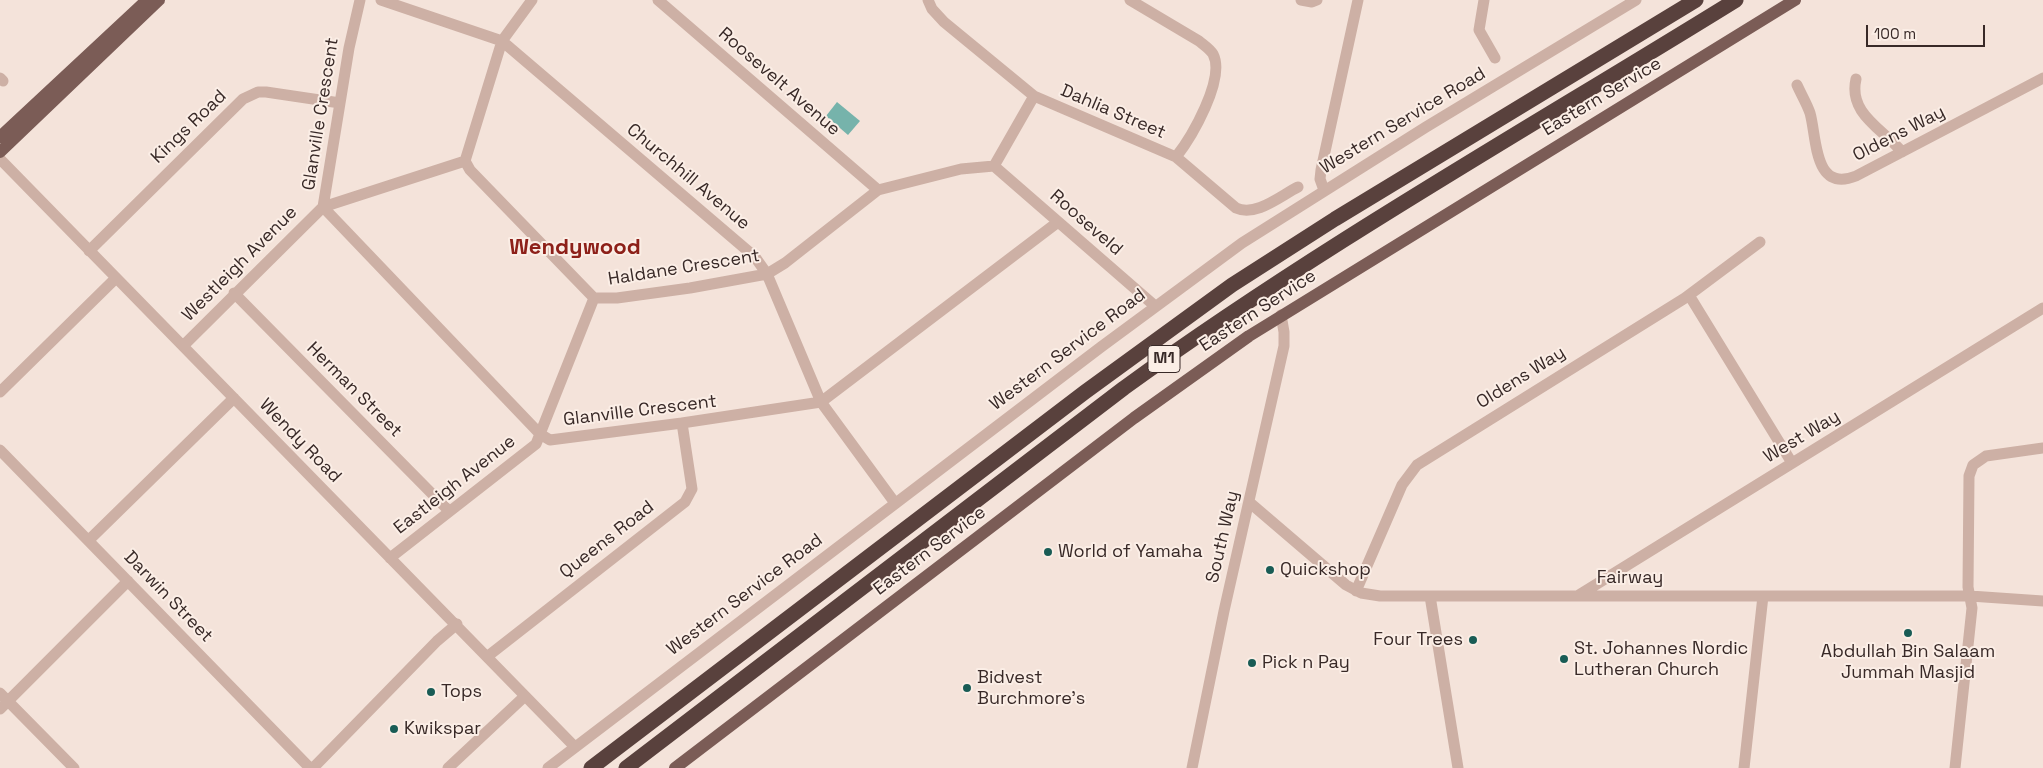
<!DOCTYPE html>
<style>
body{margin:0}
#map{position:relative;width:2043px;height:768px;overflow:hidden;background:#f4e3da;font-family:"Space Grotesk",sans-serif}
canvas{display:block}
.scale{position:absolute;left:1866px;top:25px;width:119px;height:22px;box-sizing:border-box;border:2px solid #382927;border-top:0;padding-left:6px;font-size:15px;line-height:18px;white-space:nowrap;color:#382927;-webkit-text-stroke:4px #fbeee6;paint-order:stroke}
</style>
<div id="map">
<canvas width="2043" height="768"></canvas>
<div class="scale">100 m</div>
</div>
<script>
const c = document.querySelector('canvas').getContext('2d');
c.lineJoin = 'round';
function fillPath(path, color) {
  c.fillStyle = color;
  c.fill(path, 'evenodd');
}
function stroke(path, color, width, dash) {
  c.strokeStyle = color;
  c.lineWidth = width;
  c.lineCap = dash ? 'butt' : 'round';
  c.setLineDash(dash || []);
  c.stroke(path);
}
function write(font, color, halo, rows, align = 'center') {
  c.font = font + ' "Space Grotesk",sans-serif';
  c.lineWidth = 4;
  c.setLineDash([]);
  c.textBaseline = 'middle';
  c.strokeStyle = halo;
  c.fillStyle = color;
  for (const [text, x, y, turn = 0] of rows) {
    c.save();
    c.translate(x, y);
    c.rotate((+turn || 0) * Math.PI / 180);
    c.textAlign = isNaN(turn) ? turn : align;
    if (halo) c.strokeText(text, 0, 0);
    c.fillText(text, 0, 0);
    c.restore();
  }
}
fillPath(new Path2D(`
 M837 102 860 121 848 135 826 116Z`), '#76b3ab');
stroke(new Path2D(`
 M360 0 349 48 323 207 540 434 550 440 682 423 821 402 1058 222
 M381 0 502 41 755 257 767 274 821 402 895 503
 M532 0 502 41 465 161 470 170 594 298H617L690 288 767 274 785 263 878 190 961 169 994 166
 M658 0 878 190
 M928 0 932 9 944 22 1034 96 1176 157 1236 208C1256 217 1280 196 1298 187
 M1130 0 1199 41C1204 45 1210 49 1213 54 1226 79 1191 138 1176 157
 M1301 0 1312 2 1317 0
 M1484 0 1479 30 1495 58
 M0 78 3 81
 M1856 79C1848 114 1883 129 1902 152
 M1797 85C1801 94 1807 104 1810 113 1817 137 1813 193 1856 176L2043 78
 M0 159 575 747
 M994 166 1155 306
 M994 166 1034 96
 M1324 190 1320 179 1321 170 1358 0
 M89 251 243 99 258 92H266L340 103
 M234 293 449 511
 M1689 295 1792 463
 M183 346 323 207 465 161
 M0 392 116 278
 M0 450 310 768
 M1249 502 1346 585 1361 593 1380 596H1970L2043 601
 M89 540 234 398
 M390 558 536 444 594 298
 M1356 591 1402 485 1417 465 1685 298 1760 242
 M1579 595 2043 308
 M1430 596 1458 768
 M488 656 685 502 692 489 682 423
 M0 693 74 768
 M0 709 128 581
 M313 768 437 641 457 624
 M448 768 525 696
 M548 768 1101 347 1242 243 1426 127 1636 0
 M1192 768 1224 611 1284 346V332L1281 315
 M1744 768 1763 596
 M1955 768 1972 608 1968 587 1969 476 1973 465 1986 456 2043 448`), '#cdb0a5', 11);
stroke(new Path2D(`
 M0 137 147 0
 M0 152 159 0
 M675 768 1134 418 1249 336 1795 0`), '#7b5c56', 12);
stroke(new Path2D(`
 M591 768 1085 392 1232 285 1335 219 1696 0
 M626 768 1124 388C1320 246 1531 127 1736 0`), '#59413d', 15);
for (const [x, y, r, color] of [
 [1048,552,5,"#195c55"],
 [1270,570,5,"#195c55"],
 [1908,633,5,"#195c55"],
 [1473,640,5,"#195c55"],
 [1564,659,5,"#195c55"],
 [1252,663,5,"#195c55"],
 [967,688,5,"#195c55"],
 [431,692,5,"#195c55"],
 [394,729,5,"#195c55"]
]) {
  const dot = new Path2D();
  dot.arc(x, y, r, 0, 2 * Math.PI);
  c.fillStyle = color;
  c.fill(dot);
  stroke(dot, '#fbeee6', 2);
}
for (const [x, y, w] of [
 [1164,359,32]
]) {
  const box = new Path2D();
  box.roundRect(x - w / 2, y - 13.5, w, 27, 4);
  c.fillStyle = '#fbeee6';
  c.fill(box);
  stroke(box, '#382927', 1);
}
write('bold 16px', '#382927', null, [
 ["M1",1164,359]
]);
write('18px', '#382927', '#fbeee6', [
 ["Roosevelt Avenue",779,82,41],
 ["Eastern Service",1602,97,-31],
 ["Dahlia Street",1113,112,23],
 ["Glanville Crescent",321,114,-81],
 ["Western Service Road",1403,121,-31],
 ["Kings Road",189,127,-44],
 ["Oldens Way",1899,134,-27],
 ["Churchhill Avenue",688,177,40],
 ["Rooseveld",1086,223,41],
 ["Westleigh Avenue",240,264,-45],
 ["Haldane Crescent",684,268,-9],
 ["Eastern Service",1258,311,-33],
 ["Western Service Road",1068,350,-37],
 ["Oldens Way",1521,378,-32],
 ["Herman Street",354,390,45],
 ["Glanville Crescent",640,411,-7],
 ["West Way",1802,437,-31],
 ["Wendy Road",300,441,46],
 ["Eastleigh Avenue",455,485,-38],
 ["South Way",1223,537,-77],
 ["Queens Road",607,540,-38],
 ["Eastern Service",930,551,-37],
 ["Fairway",1630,578],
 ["Western Service Road",745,595,-37],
 ["Darwin Street",168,597,46]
]);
write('18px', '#382927', '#fbeee6', [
 ["World of Yamaha",1058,552],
 ["Quickshop",1280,570],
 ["Four Trees",1463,640,"right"],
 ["St. Johannes Nordic",1574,649],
 ["Lutheran Church",1574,670],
 ["Abdullah Bin Salaam",1908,652,"center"],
 ["Jummah Masjid",1908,673,"center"],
 ["Pick n Pay",1262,663],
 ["Bidvest",977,678],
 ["Burchmore's",977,699],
 ["Tops",441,692],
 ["Kwikspar",404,729]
], 'left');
write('bold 22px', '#8d2019', '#fbeee6', [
 ["Wendywood",575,248]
]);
</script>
